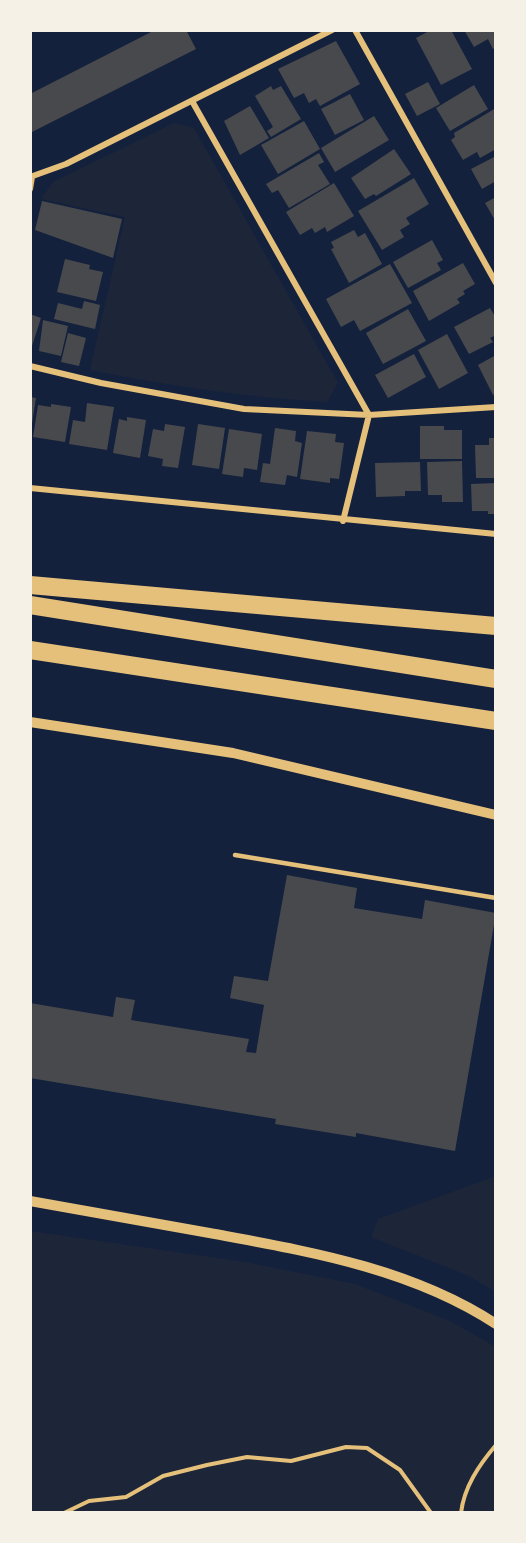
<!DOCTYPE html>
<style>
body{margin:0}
#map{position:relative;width:526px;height:1543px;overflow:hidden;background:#14213d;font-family:Cabin,sans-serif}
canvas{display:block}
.frame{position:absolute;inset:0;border:32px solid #f6f1e7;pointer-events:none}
</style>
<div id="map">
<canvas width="526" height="1543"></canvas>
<div class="frame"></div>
</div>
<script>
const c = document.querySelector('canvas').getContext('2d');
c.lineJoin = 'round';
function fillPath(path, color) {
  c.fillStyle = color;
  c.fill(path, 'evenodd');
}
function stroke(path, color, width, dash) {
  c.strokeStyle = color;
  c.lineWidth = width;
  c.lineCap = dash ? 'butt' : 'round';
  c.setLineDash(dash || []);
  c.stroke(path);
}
fillPath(new Path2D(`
 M174 123 194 128 338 383 327 402C247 397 169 386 90 370L125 217 41 199 53 182Z
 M496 1176V1292L469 1276 371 1237 378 1219Z
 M30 1231 245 1262 355 1284 450 1321 496 1347V1513H30Z`), '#1d2539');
fillPath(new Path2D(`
 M155 30H186L196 49 30 133V94Z
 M431 30H451L472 69 441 85 416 38Z
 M464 30H496V47L493 49 488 39 474 47Z
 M336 41 360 84 320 106 316 99 309 103 304 93 294 98 278 69Z
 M428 82 440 104 417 116 405 94Z
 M474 85 488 109 450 131 436 108Z
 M271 86 273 90 281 86 301 119 271 137 267 131 273 127 255 96Z
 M350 94 364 120 335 135 321 109Z
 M250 106 269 138 240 155 224 121Z
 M496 108V149L480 158 477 152 463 160 451 140 455 137 454 133Z
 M374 116 389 140 335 172 321 148Z
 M304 121 320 149 278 174 261 145Z
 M394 149 411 174 376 196 374 194 365 199 351 178Z
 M319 153 324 162 318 165 330 184 289 208 278 190 272 193 266 184Z
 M496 156V181L482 189 471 169Z
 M414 178 429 204 406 218 410 224 400 230 404 237 382 250 358 211Z
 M334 183 354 216 327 232 325 227 315 233 312 228 300 235 286 212Z
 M496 197V222L485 203Z
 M42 201 122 219 113 258 35 230Z
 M354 230 358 237 365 233 382 264 349 283 331 249 334 248 331 242Z
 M432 240 443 260 437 263 441 270 408 288 393 262Z
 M65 259 90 265 89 269 103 272 96 301 57 292Z
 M463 263 475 284 463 291 465 294 457 299 460 303 429 321 413 291Z
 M390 264 412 303 360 331 354 320 341 327 326 299Z
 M84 301 100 305 95 329 54 319 58 303 82 309Z
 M490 308 496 318V335L490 338 493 342 469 354 454 327Z
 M408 309 426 341 383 364 366 333Z
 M30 314 41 318 32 346 30 345Z
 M43 320 68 326 61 356 39 351Z
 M68 333 86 338 79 366 61 362Z
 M447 334 468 373 439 389 418 350Z
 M414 354 426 377 388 398 375 375Z
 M496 355V393L493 395 478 365Z
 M30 397 36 398 31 430H30Z
 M87 403 114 407 107 450 69 444 73 420 85 422Z
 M51 404 71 407 65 442 33 437 38 405 51 407Z
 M127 417 146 420 140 458 113 453 119 419 127 421Z
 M165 424 185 427 178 468 162 466 163 459 148 456 153 429 164 431Z
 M198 424 225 428 219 469 192 465Z
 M420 426H444V430H462V459H420Z
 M275 428 296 431 295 441 302 443 297 477 287 475 285 485 260 482 263 463 270 464Z
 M229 429 262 434 257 470 244 468 243 477 222 474Z
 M307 431 336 434 335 442 344 443 339 479 330 478V483L300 479Z
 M489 438H496V478H476L475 445H489Z
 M462 461 463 502H442V495H428L427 462Z
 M420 462 421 491H405V496L376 497 375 463Z
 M496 483V514H488V511H472L471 484Z
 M287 875 357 888 354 908 422 919 425 900 496 913 455 1151 356 1133V1137L275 1124 276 1119 30 1078V1003L113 1017 116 997 135 1000 131 1020 249 1039 246 1052 256 1053 264 1005 230 998 234 976 268 981Z`), '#48494c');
stroke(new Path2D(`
 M64 1513 89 1501 126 1497 163 1476 207 1465 247 1457 291 1461 346 1447 367 1448 400 1470 431 1513
 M461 1513C464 1487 479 1465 496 1445`), '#e5c07b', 4);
stroke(new Path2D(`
 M235 855 496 898`), '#e5c07b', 4.5);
stroke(new Path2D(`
 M355 30 496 283
 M192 101 369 415 343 521
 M30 177 66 164 332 30
 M30 189 32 177
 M30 366 101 383 244 409 369 415 496 407
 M30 488 496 534`), '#e5c07b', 6);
stroke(new Path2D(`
 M30 722 233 753 496 815
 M30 1201C92 1212 153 1223 215 1234 312 1252 412 1269 496 1324`), '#e5c07b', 10);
stroke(new Path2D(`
 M30 585 496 626
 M30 605 496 679
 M30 650 496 721`), '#e5c07b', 18);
</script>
